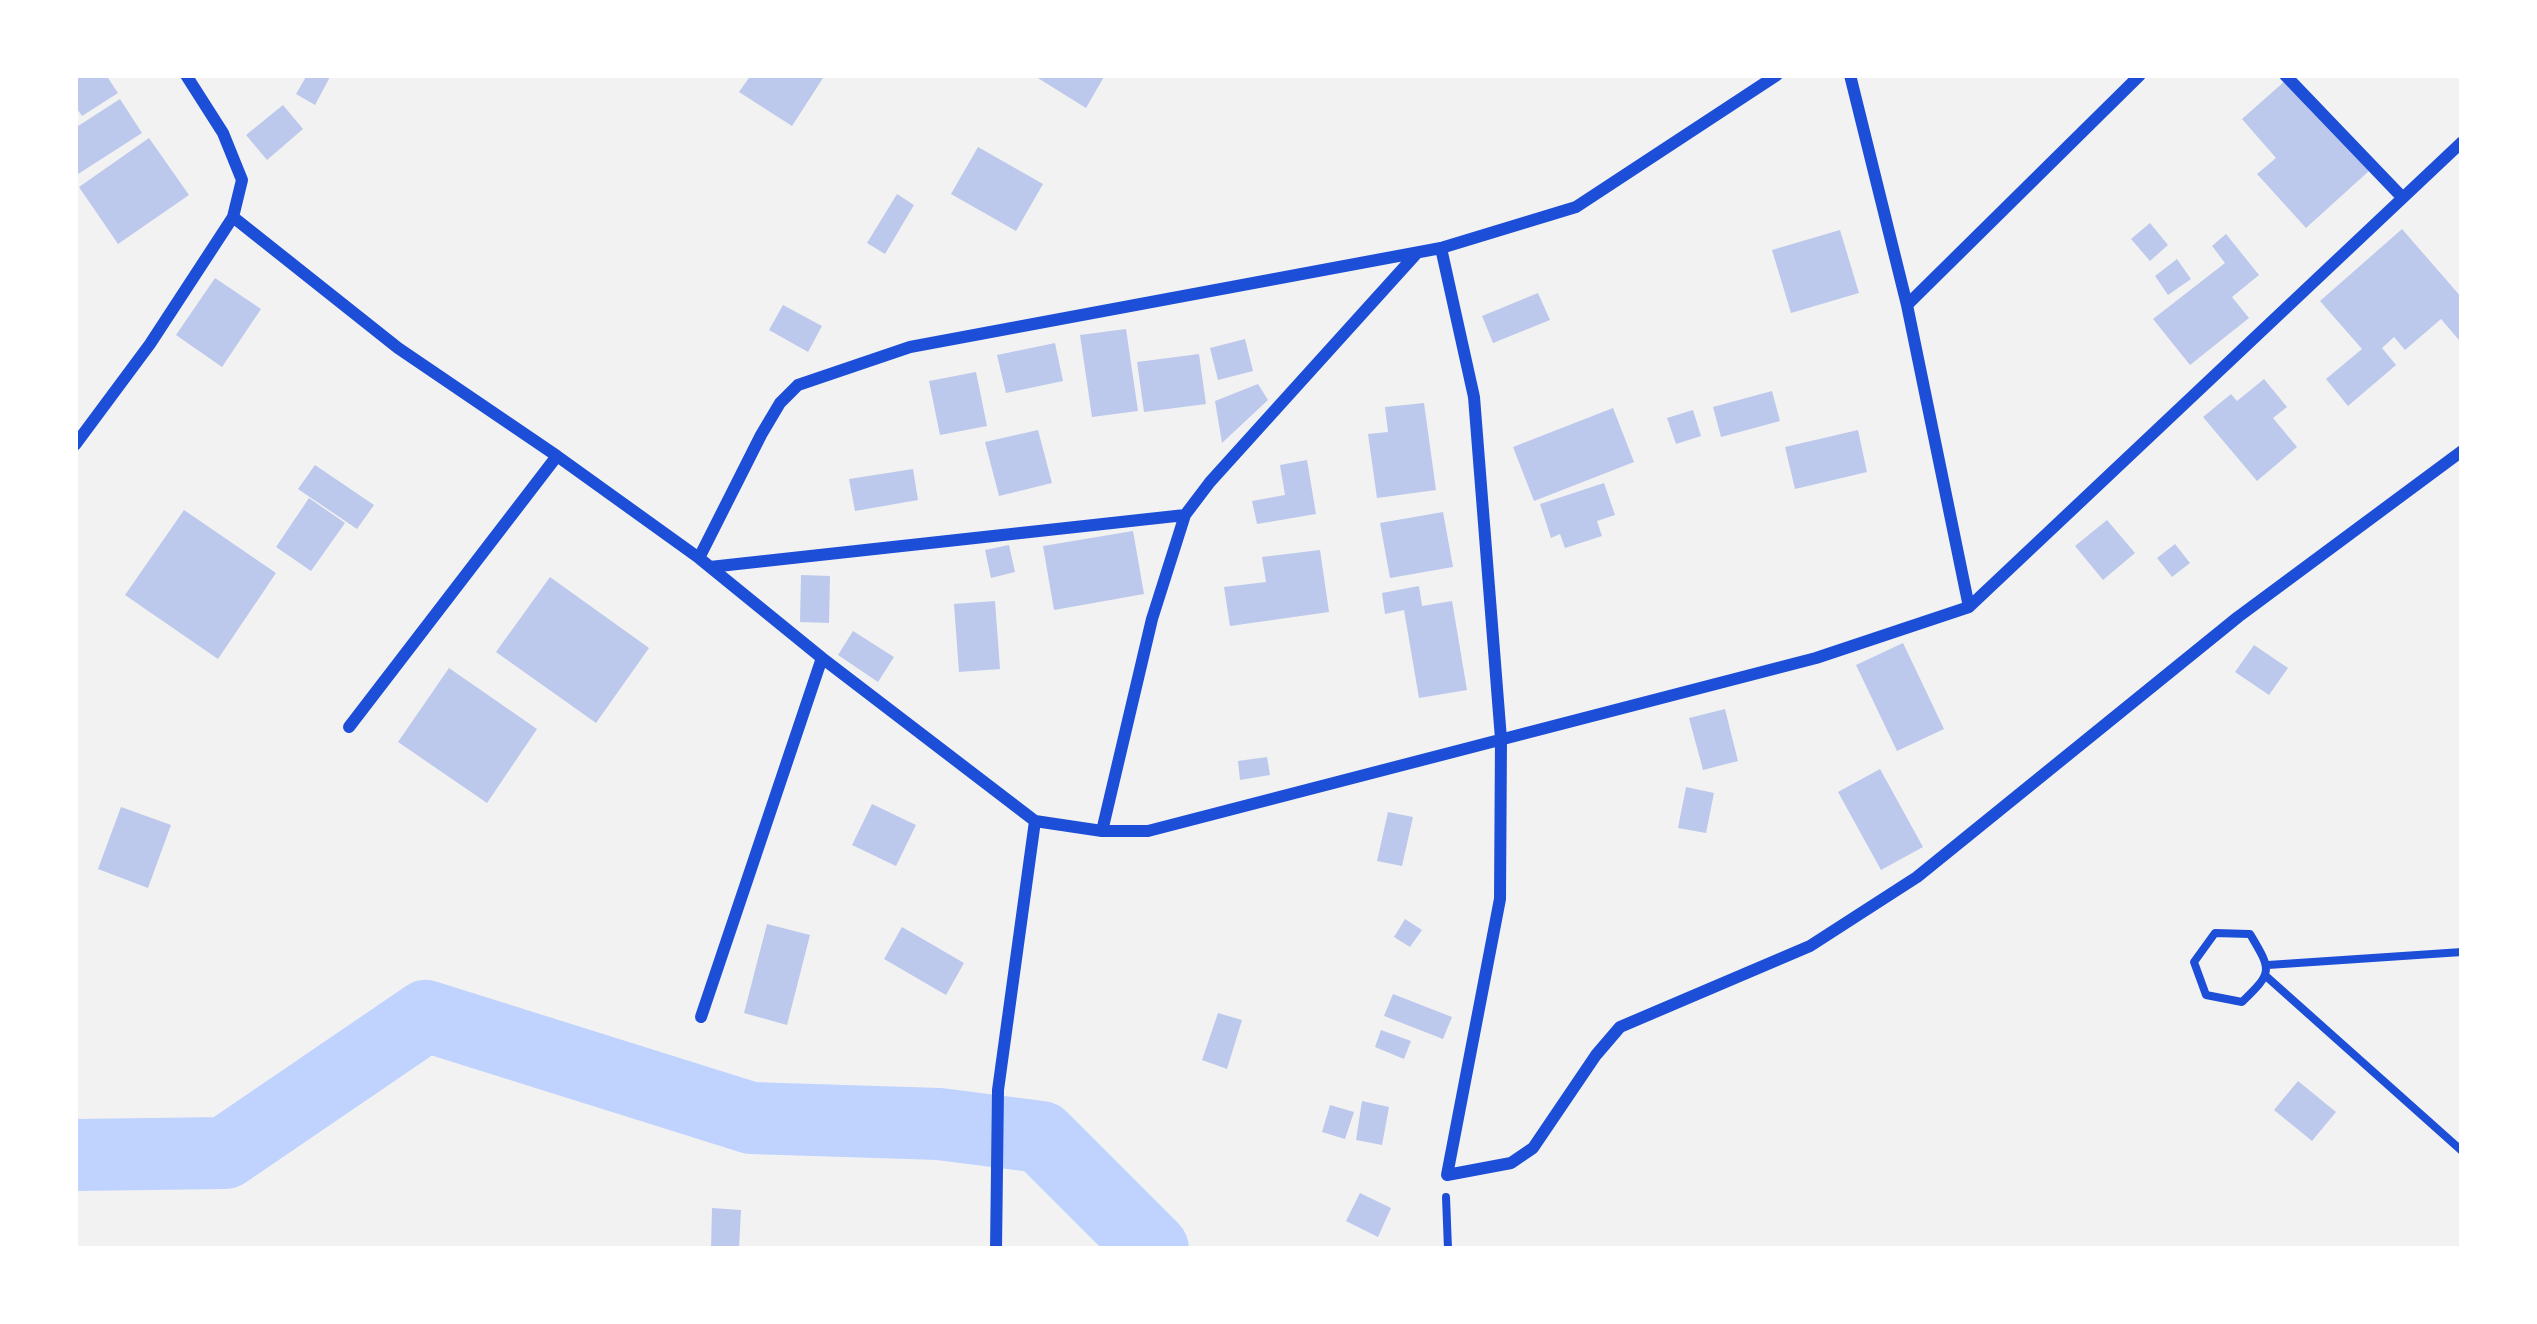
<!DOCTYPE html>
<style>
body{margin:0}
#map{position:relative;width:2537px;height:1324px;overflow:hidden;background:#f2f2f2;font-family:"Work Sans",sans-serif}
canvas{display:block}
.frame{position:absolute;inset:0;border:78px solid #fff;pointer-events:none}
</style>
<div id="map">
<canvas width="2537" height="1324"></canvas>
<div class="frame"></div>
</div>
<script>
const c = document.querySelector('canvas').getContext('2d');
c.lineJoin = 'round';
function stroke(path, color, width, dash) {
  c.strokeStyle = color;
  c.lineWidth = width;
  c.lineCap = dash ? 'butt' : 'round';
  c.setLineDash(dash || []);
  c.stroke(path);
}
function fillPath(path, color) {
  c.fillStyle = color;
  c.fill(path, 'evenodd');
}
stroke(new Path2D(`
 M75 1155 225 1153 426 1016 751 1118 939 1124 1041 1137 1153 1249`), '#bfd3fe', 72);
fillPath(new Path2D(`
 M75 75H106L118 93 82 116 75 106Z
 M307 75H331L315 105 296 94Z
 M751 75H825L792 126 739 92Z
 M1033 75H1105L1086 108Z
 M2286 80 2369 171 2306 228 2257 174 2276 158 2242 119Z
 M120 99 142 133 75 176V128Z
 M283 105 303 129 267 160 246 135Z
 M149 138 189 195 118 244 79 187Z
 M978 147 1043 184 1016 231 951 194Z
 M897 194 914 205 885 254 867 243Z
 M2150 223 2168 245 2150 261 2131 239Z
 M2402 229 2462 298V337L2459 340 2441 319 2405 350 2394 337 2382 348 2396 365 2348 406 2326 379 2362 349 2320 301Z
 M1840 230 1859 293 1791 313 1772 250Z
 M2226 234 2259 275 2232 297 2249 318 2190 365 2153 319 2225 263 2212 246Z
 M2177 259 2191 279 2168 295 2155 276Z
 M215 278 261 309 222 367 176 335Z
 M1538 293 1550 320 1493 343 1482 316Z
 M783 305 822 326 808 352 769 330Z
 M1126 329 1138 411 1092 417 1080 335Z
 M1245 339 1253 371 1218 380 1210 348Z
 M1055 343 1063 381 1006 393 997 355Z
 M1199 354 1206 404 1144 412 1137 362Z
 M976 372 987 426 940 435 929 381Z
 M2264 379 2287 407 2273 418 2297 447 2257 481 2203 417 2231 394 2237 401Z
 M1258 384 1268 400 1222 443 1215 401Z
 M1772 391 1780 421 1721 437 1713 407Z
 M1424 403 1436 490 1377 498 1368 434 1388 432 1385 407Z
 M1613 408 1634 462 1534 501 1513 447Z
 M1693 410 1701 436 1676 444 1667 418Z
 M1038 430 1052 483 999 496 985 442Z
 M1858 430 1867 472 1795 489 1785 447Z
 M1307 460 1316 514 1257 524 1252 501 1285 495 1280 465Z
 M315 465 374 505 357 529 298 489Z
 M913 469 918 500 855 511 849 479Z
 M1604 483 1615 515 1597 521 1602 536 1565 548 1560 534 1551 538 1540 504Z
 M309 498 345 523 311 571 276 547Z
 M184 510 276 573 218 659 125 595Z
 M1443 512 1453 567 1390 578 1380 523Z
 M2107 520 2135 553 2103 580 2075 546Z
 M1133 531 1144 594 1054 610 1043 546Z
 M2175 544 2190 563 2172 577 2157 558Z
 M1009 545 1015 572 991 578 985 550Z
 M1320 550 1329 612 1230 626 1224 587 1266 582 1262 557Z
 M801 575 830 576 829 623 800 622Z
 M550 577 649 648 596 723 496 652Z
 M1419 586 1422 606 1452 601 1467 690 1419 698 1404 610 1385 614 1382 593Z
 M995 601 1000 669 959 672 954 604Z
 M853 631 894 657 878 682 838 655Z
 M1903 643 1944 729 1897 751 1856 665Z
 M2254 645 2288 668 2269 695 2235 672Z
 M449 668 537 729 487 803 398 742Z
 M1725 709 1738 761 1703 770 1689 718Z
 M1267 757 1270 775 1240 780 1238 761Z
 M1880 769 1923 847 1881 870 1838 792Z
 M1686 787 1714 793 1706 833 1678 828Z
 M872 804 916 825 896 866 852 845Z
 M121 807 171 825 148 888 98 869Z
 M1388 812 1413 817 1402 866 1377 861Z
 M1405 919 1422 930 1410 947 1394 937Z
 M767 924 810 935 787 1025 744 1013Z
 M902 927 964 963 946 995 884 959Z
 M1393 994 1452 1017 1443 1039 1384 1016Z
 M1218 1013 1242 1020 1227 1069 1202 1060Z
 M1381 1030 1411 1041 1404 1059 1375 1047Z
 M2298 1081 2336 1112 2312 1141 2274 1110Z
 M1362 1101 1389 1107 1382 1145 1356 1140Z
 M1330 1105 1354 1112 1345 1139 1322 1132Z
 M1360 1193 1391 1208 1378 1237 1346 1221Z
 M712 1208 741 1210 739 1249H711Z`), '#bdc9ec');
stroke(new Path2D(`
 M2215 933 2250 934C2272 971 2273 972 2242 1002L2206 995 2194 962Z
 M2268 965 2462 952
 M2267 977 2462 1151
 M1446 1197 1448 1249`), '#1d4ed8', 8);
stroke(new Path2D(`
 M186 75 223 133 242 180 233 217 398 348 557 456 699 558 822 658 1035 821 998 1090 996 1249
 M1850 75 1907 305 1969 607
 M2285 75 2401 196
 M1441 248 1474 397 1501 739 1500 899 1447 1175 1511 1163 1533 1148 1596 1055 1620 1027 1810 946 1917 877 2238 617 2462 451
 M1907 305 2140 75
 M75 445 150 344 233 217
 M699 558 761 435 780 403 798 385 910 347 1441 248 1576 207 1777 75
 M710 567 1185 515
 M349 727 557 456
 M1035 821 1102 831H1148L1816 658 1969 607 2462 142
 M1102 831 1152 619 1185 515 1210 482 1417 253
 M701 1017 822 658`), '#1d4ed8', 12);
</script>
